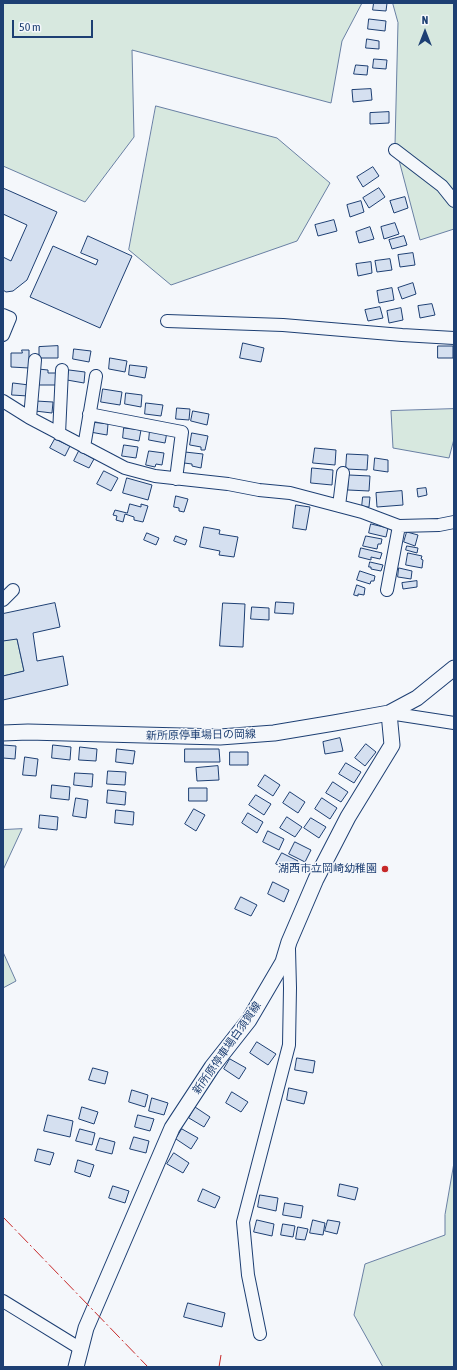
<!DOCTYPE html>
<meta charset="utf-8">
<style>
body{margin:0}
#map{position:relative;width:457px;height:1370px;overflow:hidden;background:#f4f7fb;font-family:"Asap Condensed",sans-serif}
canvas{display:block}
.frame{position:absolute;inset:0;border:4px solid #1d3f73;pointer-events:none}
.north{position:absolute;left:405px;top:12px;width:40px;height:40px;-webkit-text-stroke:3px #f4f7fb;paint-order:stroke;rotate:0deg;font-size:11px;font-weight:700;line-height:16px;text-align:center;color:#1d3f73}
.north::after{content:'';display:block;margin:auto;width:14px;height:18px;background:#1d3f73;clip-path:polygon(50% 0,100% 100%,50% 72%,0 100%)}
.scale{position:absolute;left:12px;top:20px;width:81px;height:18px;box-sizing:border-box;border:2px solid #1d3f73;border-top:0;padding-left:5px;font-size:12px;line-height:14px;white-space:nowrap;color:#1d3f73;-webkit-text-stroke:3px #f4f7fb;paint-order:stroke}
</style>
<div id="map">
<canvas width="457" height="1370"></canvas>
<div class="frame"></div>
<div class="north">N</div>
<div class="scale">50 m</div>
</div>
<script>
const c = document.querySelector('canvas').getContext('2d');
c.lineJoin = 'round';
function fillPath(path, color) {
  c.fillStyle = color;
  c.fill(path, 'evenodd');
}
function stroke(path, color, width, dash) {
  c.strokeStyle = color;
  c.lineWidth = width;
  c.lineCap = dash ? 'butt' : 'round';
  c.setLineDash(dash || []);
  c.stroke(path);
}
function write(font, color, halo, rows, align = 'center') {
  c.font = font + ' "Asap Condensed","Noto Sans JP",sans-serif';
  c.lineWidth = 3;
  c.setLineDash([]);
  c.textBaseline = 'middle';
  c.strokeStyle = halo;
  c.fillStyle = color;
  for (const [text, x, y, turn = 0] of rows) {
    c.save();
    c.translate(x, y);
    c.rotate((+turn || 0) * Math.PI / 180);
    c.textAlign = isNaN(turn) ? turn : align;
    if (halo) c.strokeText(text, 0, 0);
    c.fillText(text, 0, 0);
    c.restore();
  }
}
const green = new Path2D(`
 M3 3H362L342 41 331 103 132 50 134 137 85 202 3 166Z
 M393 3H454V229L420 240 395 145 398 23Z
 M156 106 277 138 330 183 297 241 171 285 129 250Z
 M454 409V439L449 458 393 448 391 411Z
 M17 639 24 671 3 676V641Z
 M22 829 3 870V830Z
 M3 952 16 981 3 988Z
 M454 1163V1367H383L354 1315 365 1264 445 1235V1215Z`);
fillPath(green, '#d7e8df');
stroke(green, '#687fa3', 1);
const building = new Path2D(`
 M374 3H387L386 11 373 10Z
 M369 19 386 21 385 31 368 29Z
 M367 39 379 41V49L366 48Z
 M374 59 387 60 386 69 373 68Z
 M356 65 368 66 367 75 354 74Z
 M371 89 372 100 353 102 352 90Z
 M389 112V123L370 124V113Z
 M373 167 379 176 363 187 357 177Z
 M3 188 57 212 27 280 13 291 6 292 3 290V257L11 261 27 225 3 214Z
 M379 188 385 197 369 208 363 198Z
 M405 197 408 208 394 213 390 201Z
 M361 201 364 212 350 217 347 205Z
 M334 220 337 231 318 236 315 225Z
 M395 223 399 234 384 239 381 227Z
 M370 227 374 239 359 243 356 232Z
 M88 236 132 256 100 328 30 297 53 246 96 265 98 260 81 253Z
 M404 236 407 245 392 249 389 240Z
 M413 253 415 265 400 267 398 255Z
 M390 259 392 270 377 272 375 261Z
 M371 262 372 273 358 276 356 264Z
 M413 283 416 294 402 299 398 288Z
 M392 288 394 300 379 303 377 291Z
 M432 304 435 315 420 318 418 306Z
 M380 307 383 318 368 321 365 310Z
 M401 308 403 320 389 323 387 311Z
 M243 343 264 348 261 362 240 358Z
 M58 346V358H39V347Z
 M438 346H453V358H438Z
 M74 349 91 351 89 362 73 359Z
 M22 350H29V368L11 367V353H22Z
 M110 358 127 361 125 372 109 369Z
 M130 365 147 367 145 378 129 375Z
 M38 369 48 370V373H56L57 385H37Z
 M69 370 85 372 84 383 67 380Z
 M13 383 29 385 28 396 12 395Z
 M103 389 122 392 120 405 101 402Z
 M126 393 142 395 141 407 125 404Z
 M36 401 53 402 52 413 35 411Z
 M146 403 163 405 161 416 145 414Z
 M177 408 190 409 189 420 176 419Z
 M193 411 209 414 207 425 191 421Z
 M91 422 108 424 107 435 90 432Z
 M124 428 141 430 139 441 123 438Z
 M150 430 167 432 165 443 149 440Z
 M192 433 208 436 205 450H201V447L190 445Z
 M55 439 70 446 65 456 50 448Z
 M124 445 138 447 136 458 122 456Z
 M315 448 336 450 335 465 313 463Z
 M79 451 94 459 89 468 74 461Z
 M149 451 164 453 162 465 156 464 155 467 146 465Z
 M185 452 203 454 201 468 192 466V464L184 463Z
 M347 454 368 455 367 470 346 469Z
 M375 458 388 460V472L374 470Z
 M312 468 333 470 332 485 311 483Z
 M104 471 118 478 111 491 97 484Z
 M349 475 370 476 369 491 348 490Z
 M127 478 152 485 148 500 123 493Z
 M426 488 427 495 418 497 417 489Z
 M402 491 403 505 377 507 376 493Z
 M176 496 188 499 184 512 179 511V508L174 507Z
 M363 497H370L369 507H362Z
 M130 504 141 507V504L148 506 143 522 134 520V517L125 514 123 522 116 520 117 516 113 515 115 510 127 513Z
 M296 505 310 507 306 530 293 528Z
 M371 524 388 528 386 537 369 533Z
 M204 527 220 530 219 534 238 537 234 557 219 555 220 551 200 547Z
 M407 532 418 535 415 546 404 542Z
 M147 533 159 538 156 545 144 540Z
 M176 536 187 540 185 545 174 541Z
 M366 536 382 539 381 544H378L377 549 363 546Z
 M407 546 418 548 417 553 406 550Z
 M361 548 382 553 380 559 371 557V560L359 557Z
 M408 553 422 556 421 559 423 560 422 568 406 565Z
 M370 562 383 565 381 571 371 569V567H369Z
 M399 568 412 571 411 579 398 577Z
 M360 571 375 576 374 581H371L370 584 357 580Z
 M417 581V587L403 589 402 583Z
 M357 585 365 588 364 595 358 594V596L354 595Z
 M276 602 294 603 293 614 275 613Z
 M55 603 60 627 33 633 37 661 63 656 68 685 3 700V676L24 671 17 639 3 641V614Z
 M223 603 245 604 243 647 220 646Z
 M252 607 269 608V620L251 619Z
 M340 738 343 751 325 754 323 742Z
 M366 744 376 752 365 766 355 758Z
 M3 745 16 746 15 759 3 758Z
 M53 745 71 747 70 760 52 758Z
 M80 747 97 749 96 761 79 760Z
 M117 749 135 751 133 764 116 762Z
 M185 749H219L220 762H185Z
 M230 752H248V765H230Z
 M25 757 38 759 36 776 23 775Z
 M346 763 361 772 354 783 339 774Z
 M218 766 219 780 197 781 196 768Z
 M108 771 126 772 125 785 107 784Z
 M75 773 93 774 92 787 74 785Z
 M265 775 280 785 273 796 258 786Z
 M333 782 348 792 341 802 326 793Z
 M52 785 70 787 69 800 51 798Z
 M189 788H207V801H189Z
 M108 790 126 792 125 805 107 803Z
 M290 792 305 802 298 813 283 803Z
 M256 795 271 804 264 815 249 805Z
 M76 798 88 800 86 818 73 816Z
 M322 798 337 808 330 819 315 809Z
 M194 809 205 815 196 831 185 824Z
 M116 810 134 812 133 825 115 823Z
 M248 813 263 822 257 833 242 823Z
 M40 815 58 817 57 830 39 828Z
 M287 817 302 827 295 837 280 828Z
 M311 818 326 827 319 838 304 828Z
 M268 831 284 839 279 850 263 842Z
 M295 842 311 850 305 862 289 854Z
 M282 853 298 861 292 872 276 864Z
 M273 882 289 890 284 902 268 894Z
 M241 897 257 905 251 916 235 909Z
 M257 1042 276 1054 268 1065 250 1053Z
 M297 1058 315 1061 313 1073 295 1070Z
 M230 1059 246 1068 239 1079 224 1069Z
 M93 1068 108 1072 105 1084 89 1080Z
 M289 1088 307 1092 304 1104 287 1100Z
 M132 1090 148 1095 145 1107 129 1102Z
 M232 1092 248 1102 241 1112 226 1103Z
 M152 1098 168 1103 164 1115 149 1111Z
 M82 1107 98 1112 94 1124 79 1119Z
 M195 1107 210 1117 204 1127 189 1118Z
 M48 1115 73 1121 70 1137 44 1131Z
 M138 1115 154 1119 150 1131 135 1127Z
 M80 1129 95 1133 92 1145 76 1141Z
 M182 1129 198 1138 191 1149 176 1139Z
 M134 1137 149 1141 146 1153 130 1149Z
 M100 1138 115 1142 112 1154 96 1150Z
 M38 1149 54 1153 50 1165 35 1161Z
 M174 1153 189 1163 183 1173 167 1164Z
 M78 1160 94 1165 90 1177 75 1172Z
 M340 1184 358 1188 355 1200 338 1196Z
 M113 1186 129 1191 125 1203 109 1198Z
 M203 1189 220 1197 215 1208 198 1201Z
 M260 1195 278 1198 276 1211 258 1207Z
 M285 1203 303 1206 301 1218 283 1215Z
 M257 1220 274 1224 272 1236 254 1232Z
 M313 1220 325 1223 323 1235 310 1233Z
 M328 1220 340 1222 337 1234 325 1231Z
 M283 1224 295 1226 293 1237 281 1235Z
 M298 1227 308 1229 305 1240 296 1239Z
 M188 1303 225 1313 222 1327 184 1317Z`);
fillPath(building, '#d5e0f0');
stroke(building, '#1d3f73', 1);
const minor = new Path2D(`
 M395 150 442 186 454 201
 M3 315 10 318 3 335
 M167 321 283 325 402 335 454 338
 M35 360 30 418 125 468 155 476 228 484 259 490 290 493 362 512 399 526 439 525 454 522
 M3 401 30 418
 M89 414 182 432 176 479
 M59 434 62 370
 M84 447 96 376
 M339 506 343 473
 M387 590 399 526
 M3 600 13 590
 M389 713 454 723
 M3 1301 81 1349
 M260 1334 248 1275 243 1222 289 1045 290 988 289 949`);
const major = new Path2D(`
 M3 733 28 732 220 737 274 733 334 723 389 713 417 698 454 668
 M76 1367 86 1328 172 1128 212 1067 249 1020 283 962 289 942 316 879 348 817 392 745 389 713`);
stroke(minor, '#1d3f73', 14);
stroke(major, '#1d3f73', 17);
stroke(minor, '#f4f7fb', 12);
stroke(major, '#f4f7fb', 15);
stroke(new Path2D(`
 M3 1217 148 1367
 M219 1367 221 1355`), '#c62828', 1, [14, 3, 2, 3]);
for (const [x, y, r, color] of [
 [385,869,4,"#c62828"]
]) {
  const dot = new Path2D();
  dot.arc(x, y, r, 0, 2 * Math.PI);
  c.fillStyle = color;
  c.fill(dot);
  stroke(dot, '#f4f7fb', 1.5);
}
write('11px', '#1d3f73', '#f4f7fb', [
 ["新所原停車場日の岡線",201,735,-1],
 ["新所原停車場白須賀線",227,1048,-55]
]);
write('11px', '#1d3f73', '#f4f7fb', [
 ["湖西市立岡崎幼稚園",377,869]
], 'right');
</script>
